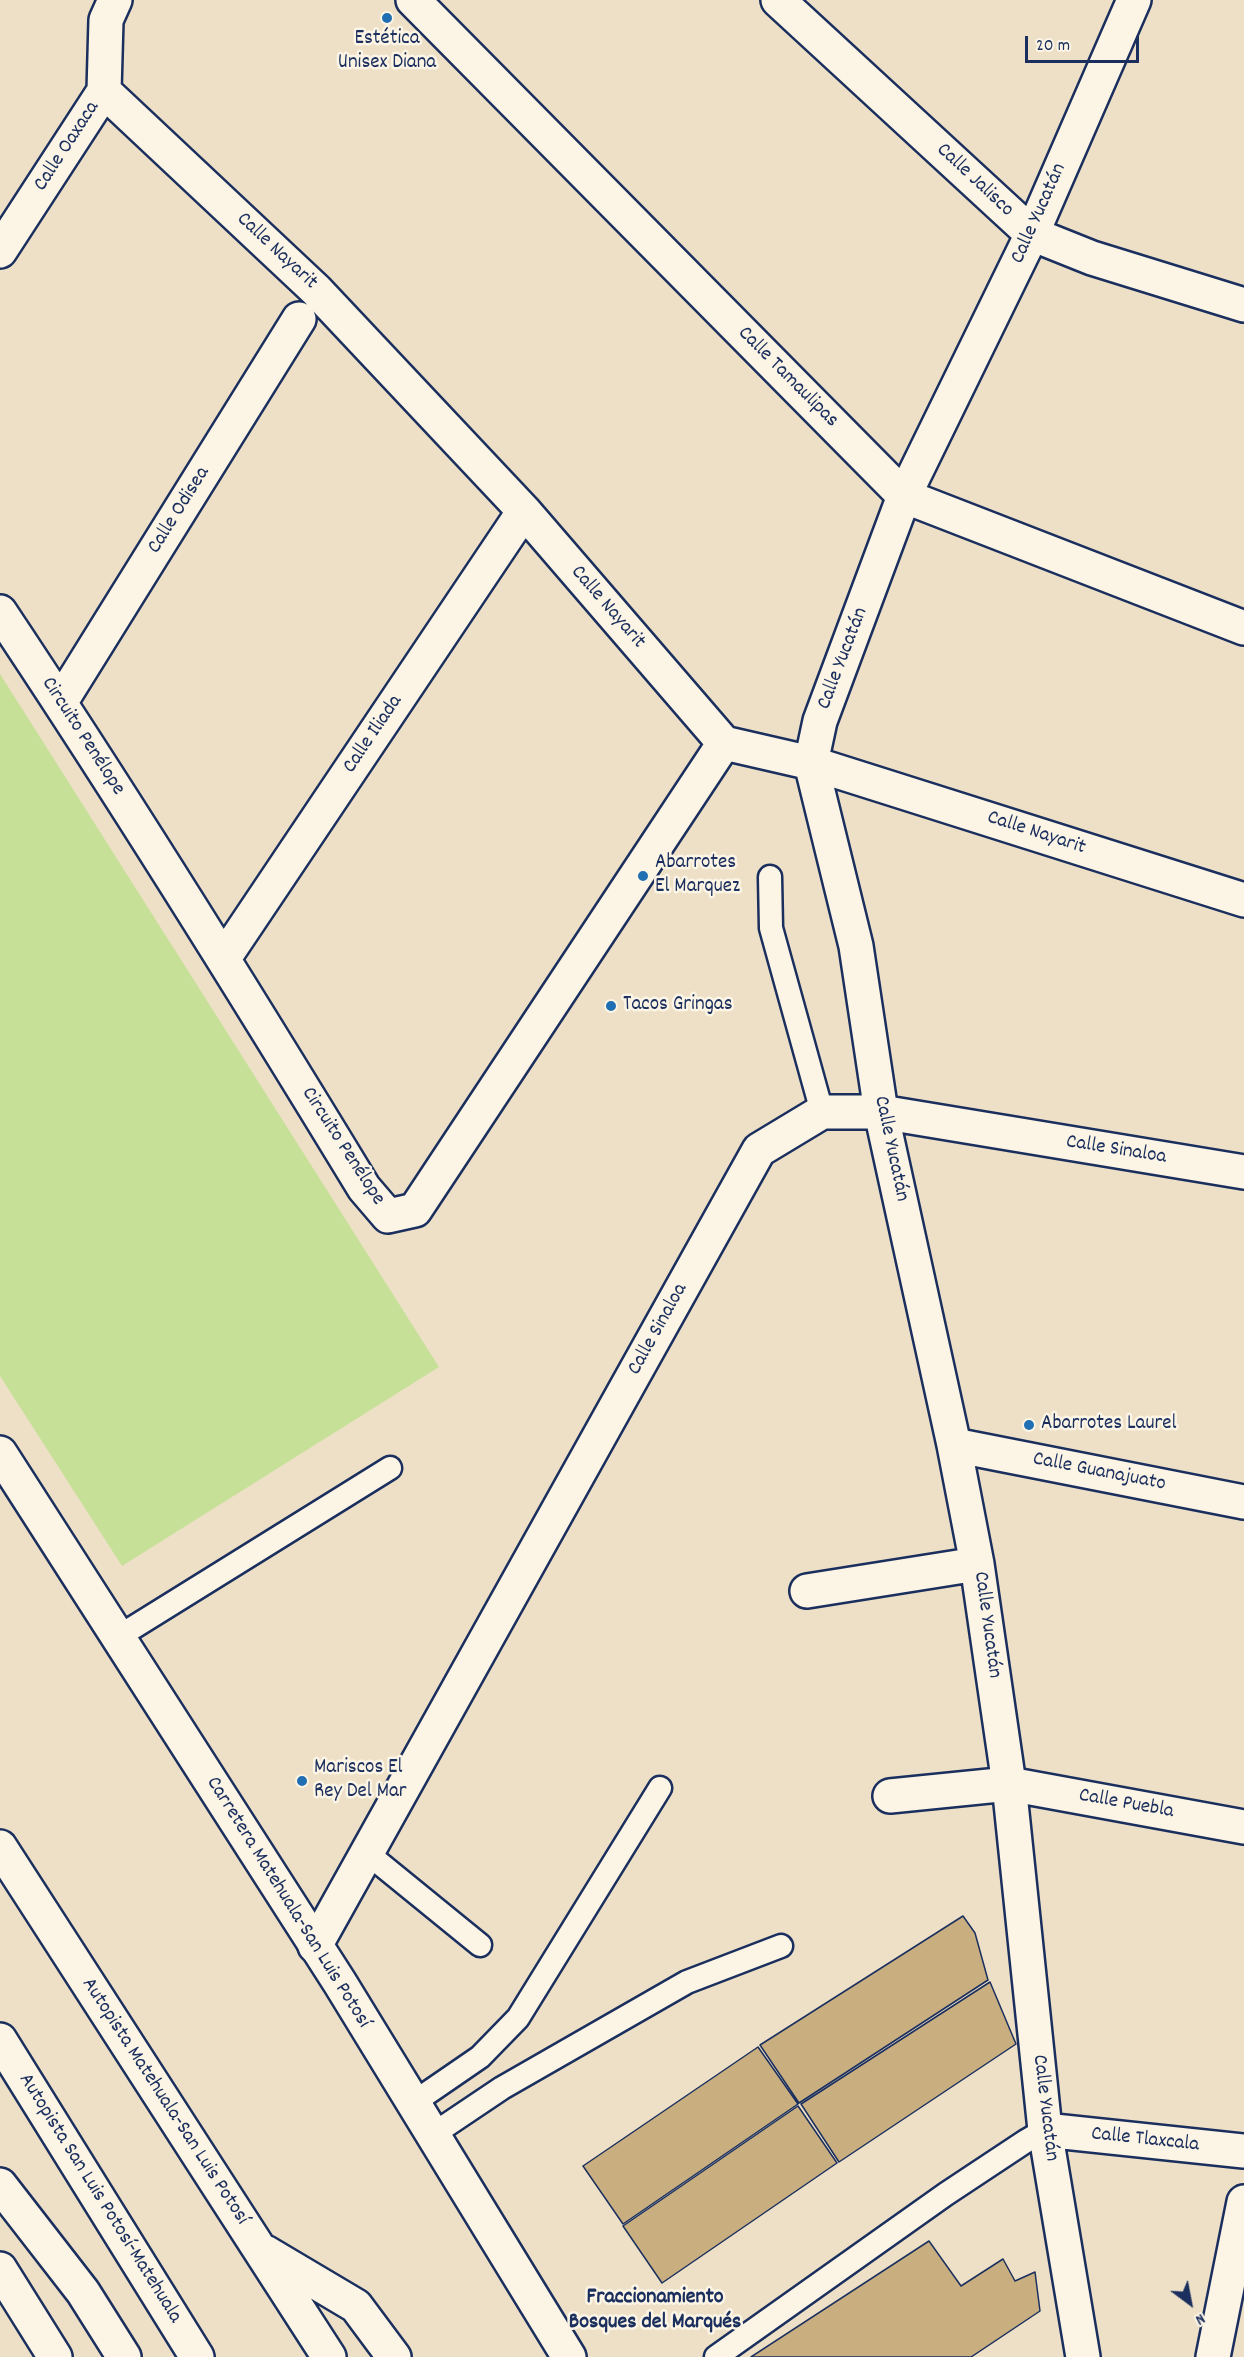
<!DOCTYPE html>
<meta charset="utf-8">
<style>
body{margin:0}
#map{position:relative;width:1244px;height:2357px;overflow:hidden;background:#ede0c7;font-family:Dekko,sans-serif}
canvas{display:block}
.north{position:absolute;left:1160px;top:2273px;width:60px;height:60px;-webkit-text-stroke:4px #fcf5e5;paint-order:stroke;rotate:148deg;font-size:16px;font-weight:700;line-height:24px;text-align:center;color:#1b2f5e}
.north::after{content:'';display:block;margin:auto;width:21px;height:27px;background:#1b2f5e;clip-path:polygon(50% 0,100% 100%,50% 72%,0 100%)}
.scale{position:absolute;left:1025px;top:36px;width:114px;height:27px;box-sizing:border-box;border:3px solid #1b2f5e;border-top:0;padding-left:8px;font-size:18px;line-height:21px;white-space:nowrap;color:#1b2f5e;-webkit-text-stroke:4px #fcf5e5;paint-order:stroke}
</style>
<div id="map">
<canvas width="1244" height="2357"></canvas>
<div class="north">N</div>
<div class="scale">20 m</div>
</div>
<script>
const c = document.querySelector('canvas').getContext('2d');
c.lineJoin = 'round';
function fillPath(path, color) {
  c.fillStyle = color;
  c.fill(path, 'evenodd');
}
function stroke(path, color, width, dash) {
  c.strokeStyle = color;
  c.lineWidth = width;
  c.lineCap = dash ? 'butt' : 'round';
  c.setLineDash(dash || []);
  c.stroke(path);
}
function write(font, color, halo, rows, align = 'center') {
  c.font = font + ' Dekko,sans-serif';
  c.lineWidth = 5;
  c.setLineDash([]);
  c.textBaseline = 'middle';
  c.strokeStyle = halo;
  c.fillStyle = color;
  for (const [text, x, y, turn = 0] of rows) {
    c.save();
    c.translate(x, y);
    c.rotate((+turn || 0) * Math.PI / 180);
    c.textAlign = isNaN(turn) ? turn : align;
    if (halo) c.strokeText(text, 0, 0);
    c.fillText(text, 0, 0);
    c.restore();
  }
}
fillPath(new Path2D(`
 M0 674 439 1367 122 1566 0 1376Z`), '#c7e097');
const building = new Path2D(`
 M963 1916 975 1933 988 1980 799 2103 760 2045Z
 M990 1982 1016 2044 839 2162 801 2104Z
 M758 2047 798 2104 623 2224 583 2166Z
 M798 2106 837 2163 662 2283 623 2226Z
 M929 2241 961 2286 1003 2259 1015 2281 1035 2272 1040 2311 971 2357H751Z`);
fillPath(building, '#c9af80');
stroke(building, '#1b2f5e', 1.5);
const lane = new Path2D(`
 M770 877 771 928 822 1112
 M118 1637 390 1468
 M367 1853 480 1945
 M413 2103 480 2057 518 2018 660 1788
 M432 2135 502 2088 687 1982 781 1946
 M716 2357 946 2194 1026 2141 1045 2130`);
const street = new Path2D(`
 M413 0 904 496 1244 628
 M778 0 1032 234 1092 258 1244 305
 M104 91 316 290 524 511 724 743 811 763 1244 900
 M0 251 104 91 106 20 115 0
 M0 612C126 801 246 994 364 1188L388 1216 415 1210 724 743
 M60 703 299 319
 M224 958 524 511
 M954 1445 1244 1502
 M807 1591 977 1564
 M890 1796 1009 1784 1244 1827
 M315 1946 759 1150 822 1112H881L1244 1172
 M1045 2130 1244 2151
 M1083 2357 1045 2130 1009 1784 977 1564 954 1445 881 1112 856 946 811 763 820 721 904 496 1032 234 1134 0
 M1213 2357 1244 2202`);
const primary = new Path2D(`
 M0 1453 340 1983 569 2357
 M0 2269 55 2357`);
const highway = new Path2D(`
 M0 1847 329 2357
 M0 2040 197 2357
 M0 2185 83 2292 124 2357
 M265 2252 356 2306 394 2357`);
stroke(lane, '#1b2f5e', 27);
stroke(street, '#1b2f5e', 38);
stroke(primary, '#1b2f5e', 38);
stroke(highway, '#1b2f5e', 38);
stroke(lane, '#fcf5e5', 22);
stroke(street, '#fcf5e5', 33);
stroke(primary, '#fcf5e5', 33);
stroke(highway, '#fcf5e5', 33);
for (const [x, y, r, color] of [
 [387,18,6,"#1f6fb2"],
 [643,876,6,"#1f6fb2"],
 [611,1006,6,"#1f6fb2"],
 [1029,1425,6,"#1f6fb2"],
 [302,1781,6,"#1f6fb2"]
]) {
  const dot = new Path2D();
  dot.arc(x, y, r, 0, 2 * Math.PI);
  c.fillStyle = color;
  c.fill(dot);
  stroke(dot, '#fcf5e5', 2);
}
write('21px', '#1b2f5e', '#fcf5e5', [
 ["Estética",387,40,"center"],
 ["Unisex Diana",387,64,"center"],
 ["Abarrotes",655,864],
 ["El Marquez",655,888],
 ["Tacos Gringas",623,1006],
 ["Abarrotes Laurel",1041,1425],
 ["Mariscos El",314,1769],
 ["Rey Del Mar",314,1793]
], 'left');
write('21px', '#1b2f5e', '#fcf5e5', [
 ["Calle Oaxaca",68,147,-57],
 ["Calle Jalisco",974,181,43],
 ["Calle Yucatán",1040,214,-66],
 ["Calle Nayarit",276,252,43],
 ["Calle Tamaulipas",787,378,45],
 ["Calle Odisea",180,511,-58],
 ["Calle Nayarit",607,608,49],
 ["Calle Yucatán",844,659,-69],
 ["Calle Iliada",374,735,-56],
 ["Circuito Penélope",82,737,57],
 ["Calle Nayarit",1036,834,18],
 ["Circuito Penélope",342,1147,57],
 ["Calle Yucatán",890,1149,78],
 ["Calle Sinaloa",1116,1151,9],
 ["Calle Sinaloa",659,1330,-61],
 ["Calle Guanajuato",1099,1473,11],
 ["Calle Yucatán",986,1625,82],
 ["Calle Puebla",1126,1805,10],
 ["Carretera Matehuala-San Luis Potosí",287,1903,58],
 ["Autopista Matehuala-San Luis Potosí",164,2102,57],
 ["Calle Yucatán",1044,2108,83],
 ["Calle Tlaxcala",1145,2141,6],
 ["Autopista San Luis Potosí-Matehuala",99,2199,58]
]);
write('bold 22px', '#1b2f5e', '#fcf5e5', [
 ["Fraccionamiento",655,2299],
 ["Bosques del Marqués",655,2324]
]);
</script>
